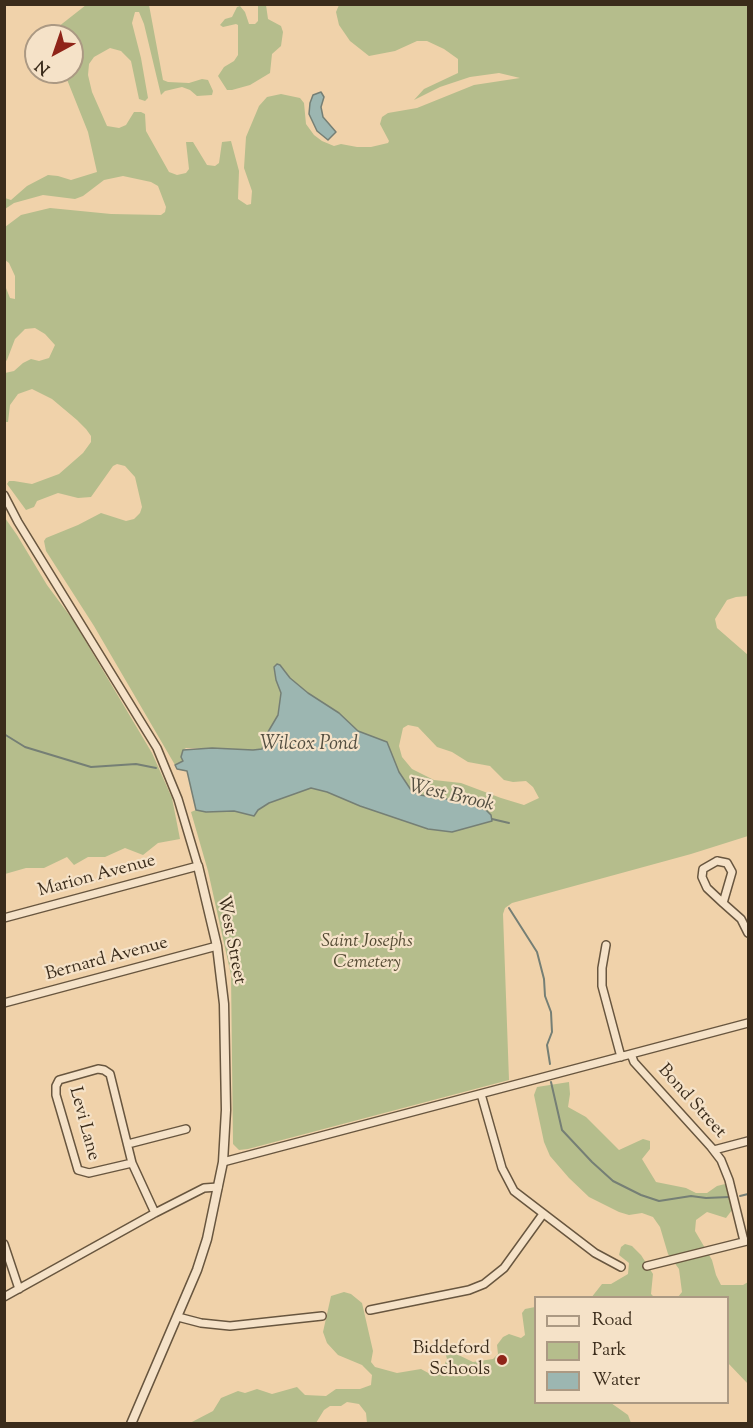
<!DOCTYPE html>
<style>
body{margin:0}
#map{position:relative;width:753px;height:1428px;overflow:hidden;background:#f0d2aa;font-family:"Sorts Mill Goudy",serif}
canvas{display:block}
.frame{position:absolute;inset:0;border:6px solid #3b2c1b;pointer-events:none}
.legend{position:absolute;left:534px;top:1296px;width:195px;height:108px;box-sizing:border-box;background:#f5e2c8;border:2px solid #ab9983;margin:0;padding:8px 10px;list-style:none;font-size:18px;color:#3b2c1b}
.legend li{display:flex;align-items:center;gap:12px;height:30px}
.legend b{width:30px;border:2px solid #ab9983}
.north{position:absolute;left:24px;top:24px;width:60px;height:60px;box-sizing:border-box;background:#f5e2c8;border:2px solid #ab9983;border-radius:50%;rotate:220deg;font-size:16px;font-weight:700;line-height:24px;text-align:center;color:#3b2c1b}
.north::after{content:'';display:block;margin:auto;width:21px;height:27px;background:#8f2418;clip-path:polygon(50% 0,100% 100%,50% 72%,0 100%)}
</style>
<div id="map">
<canvas width="753" height="1428"></canvas>
<div class="frame"></div>
<ul class="legend">
<li><b style="height:8px;background:#f5e2c8"></b>Road</li>
<li><b style="height:16px;background:#b5bd8c"></b>Park</li>
<li><b style="height:16px;background:#9cb6b1"></b>Water</li>
</ul>
<div class="north">N</div>
</div>
<script>
const ctx = document.querySelector('canvas').getContext('2d');
ctx.lineJoin = 'round';
function fill(path, color) { ctx.fillStyle = color; ctx.fill(path, 'evenodd'); }
const poly = rows => new Path2D(rows.map(r => 'M' + r).join(''));
function strokePath(path, color, width, dash) { ctx.strokeStyle = color; ctx.lineWidth = width; ctx.lineCap = dash ? 'butt' : 'round'; ctx.setLineDash(dash || []); ctx.stroke(path); }
function drawText(font, color, halo, rows, align = 'center') {
  ctx.font = font + ' "Sorts Mill Goudy",serif'; ctx.lineWidth = 4.5; ctx.setLineDash([]); ctx.textBaseline = 'middle'; ctx.strokeStyle = halo; ctx.fillStyle = color; for (const [text, x, y, turn = 0] of rows) {
    ctx.save(); ctx.translate(x, y); ctx.rotate((+turn || 0) * Math.PI / 180); ctx.textAlign = isNaN(turn) ? turn : align; if (halo) ctx.strokeText(text, 0, 0); ctx.fillText(text, 0, 0); ctx.restore();
  }
}
fill(poly([
 [86,5,149,5,163,80,168,82,189,83,202,79,208,80,213,91,212,95,197,96,190,90,182,87,165,91,161,95,144,24,139,12,135,12,132,23,141,58,148,98,145,101,139,99,131,61,121,51,110,48,94,57,89,64,88,75,92,92,107,126,119,128,126,125,134,112,141,112,145,114,146,131,169,172,177,175,186,173,189,169,186,142,193,142,207,165,215,166,219,163,222,142,231,141,239,171,238,199,247,205,251,204,252,191,244,168,246,137,259,106,267,97,281,94,300,98,304,103,306,124,314,135,322,141,334,146,341,144,357,147,371,147,388,143,389,141,380,124,382,117,388,113,417,108,474,85,520,78,499,73,470,77,440,87,414,100,424,89,458,73,458,59,444,49,427,41,417,41,395,51,369,56,350,41,339,25,336,12,339,5,748,5,748,596,736,597,727,600,715,619,717,628,748,655,748,836,691,854,512,903,505,908,503,914,509,1080,248,1149,239,1150,233,1144,231,975,208,871,191,812,196,810,206,812,234,811,254,816,258,810,269,803,311,788,327,792,360,806,428,829,452,832,492,821,486,810,462,800,452,800,420,795,411,790,399,772,387,742,358,731,339,713,308,693,290,678,280,665,274,667,276,680,281,693,278,715,268,732,262,749,253,750,186,748,183,750,181,757,183,762,175,765,94,626,46,551,44,541,46,538,78,525,101,513,126,521,134,519,140,513,142,507,135,477,125,466,117,464,113,466,91,497,78,498,58,493,37,501,34,507,26,510,7,484,9,481,14,481,32,484,59,474,83,453,91,442,91,436,86,429,77,420,52,399,32,389,18,394,10,405,8,422,5,422,5,373,14,371,23,363,31,359,39,361,49,358,55,345,45,334,35,328,25,329,15,339,7,360,5,362,4,283,10,298,15,299,15,276,9,263,5,260,5,227,21,215,50,208,111,214,161,215,165,212,166,207,158,186,151,182,123,176,104,180,83,196,75,199,43,195,14,203,5,209,5,198,11,200,27,186,48,175,58,176,71,180,97,172,88,132,64,72,72,72,72,36,59,36,58,27],
 [408,725,418,727,437,747,452,752,468,762,490,766,504,780,513,782,526,781,533,787,539,798,524,805,501,798,461,783,434,780,412,769,402,757,399,746,403,728],
 [258,5,266,5,268,19,281,26,283,32,281,46,272,54,270,73,250,85,232,90,227,90,218,76,224,67,234,61,238,55,238,25,236,24,223,27,220,25,225,19,232,17,237,7,240,6,245,12,249,24,255,24,258,21],
 [5,518,17,535,47,585,73,620,152,753,172,798,180,839,158,843,143,855,125,848,105,857,88,857,74,865,67,857,44,868,26,868,5,874],
 [569,1082,570,1094,568,1107,586,1117,619,1150,643,1139,650,1141,650,1149,642,1159,656,1182,686,1188,696,1193,707,1193,717,1186,725,1184,730,1192,732,1210,726,1218,707,1212,696,1220,695,1231,712,1260,716,1275,721,1285,743,1285,748,1282,748,1384,728,1363,728,1298,678,1297,682,1292,679,1269,668,1254,660,1227,653,1217,642,1213,629,1215,619,1212,589,1197,569,1178,550,1156,544,1142,534,1095,537,1087],
 [625,1244,632,1246,641,1255,653,1274,651,1294,654,1297,591,1298,602,1284,611,1284,628,1274,629,1263,619,1255,621,1247],
 [344,1292,351,1294,362,1303,373,1351,371,1362,375,1367,397,1373,421,1369,432,1375,441,1372,447,1359,445,1352,448,1350,473,1362,493,1359,498,1354,497,1345,503,1337,509,1334,521,1338,525,1335,522,1313,525,1309,535,1307,536,1402,611,1403,628,1415,631,1423,367,1423,366,1413,359,1404,347,1402,341,1406,330,1406,324,1410,316,1423,190,1423,213,1411,221,1398,238,1391,245,1393,257,1389,272,1394,297,1387,305,1395,326,1396,336,1389,360,1389,371,1385,372,1375,362,1365,338,1355,327,1343,323,1332,331,1296]
]), '#b5bd8c');
const water = poly([
 [321,92,324,97,321,107,323,117,336,132,328,140,317,131,309,114,310,103,313,95,321,92],
 [277,664,280,665,290,678,308,693,339,713,358,731,387,742,399,772,411,790,420,795,467,802,486,810,491,815,492,821,452,832,428,829,360,806,327,792,311,788,269,803,258,810,254,816,234,811,206,812,196,810,187,771,177,769,175,765,183,761,181,757,183,750,212,748,253,750,262,749,268,732,278,715,281,693,276,680,274,667,277,664]
]);
fill(water, '#9cb6b1');
strokePath(water, '#757f75', 1.5);
strokePath(poly([
 [4,734,25,747,91,767,136,764,156,768],
 [492,819,509,823],
 [509,908,537,952,544,979,545,996,551,1012,552,1032,547,1045,550,1064],
 [551,1082,562,1130,592,1162,613,1181,641,1195,659,1201,691,1196,706,1198,729,1197],
 [740,1196,748,1194]
]), '#757f75', 2);
const minor = poly([
 [4,495,18,522,157,748,178,799,198,866,4,918],
 [717,861,727,863,732,872,723,903,707,888,702,877,703,869,717,861],
 [723,903,741,919,748,933],
 [606,945,602,968,602,986,621,1057],
 [4,1003,217,946],
 [631,1054,634,1062,711,1147,721,1160,729,1180,744,1241],
 [481,1094,502,1168,514,1191,595,1253,621,1267],
 [128,1144,186,1129],
 [714,1150,748,1141],
 [223,1162,748,1023],
 [132,1163,89,1173,78,1170,56,1095,56,1086,59,1080,98,1069,104,1070,110,1074,132,1163,155,1213],
 [4,1244,19,1289],
 [647,1266,747,1241],
 [4,1297,155,1213,204,1188,218,1187],
 [370,1310,469,1290,484,1284,504,1268,543,1214],
 [178,1317,201,1323,230,1326,322,1316]
]);
const tertiary = poly([
 [131,1424,197,1270,207,1239,223,1162,226,1110,224,1004,217,946,198,866]
]);
strokePath(minor, '#68563f', 10);
strokePath(tertiary, '#68563f', 11);
strokePath(minor, '#f5e2c8', 7);
strokePath(tertiary, '#f5e2c8', 8);
for (const [x, y, r, color] of [
 [502,1360,6,"#8f2418"]
]) { const dot = new Path2D(); dot.arc(x, y, r, 0, 2 * Math.PI); ctx.fillStyle = color; ctx.fill(dot); strokePath(dot, '#f5e2c8', 2); }
drawText('18px', '#3b2c1b', '#f5e2c8', [
 ["Marion Avenue",97,877,-15],
 ["West Street",230,940,79],
 ["Bernard Avenue",107,960,-15],
 ["Bond Street",691,1102,48],
 ["Levi Lane",83,1124,75]
]);
drawText('italic 18px', '#534932', '#f5e2c8', [
 ["Saint Josephs",367,943],
 ["Cemetery",367,964]
]);
drawText('18px', '#3b2c1b', '#f5e2c8', [
 ["Biddeford",490,1350],
 ["Schools",490,1371]
], 'right');
drawText('italic 20px', '#534e40', '#f5e2c8', [
 ["Wilcox Pond",309,746],
 ["West Brook",451,797,13]
]);
</script>
